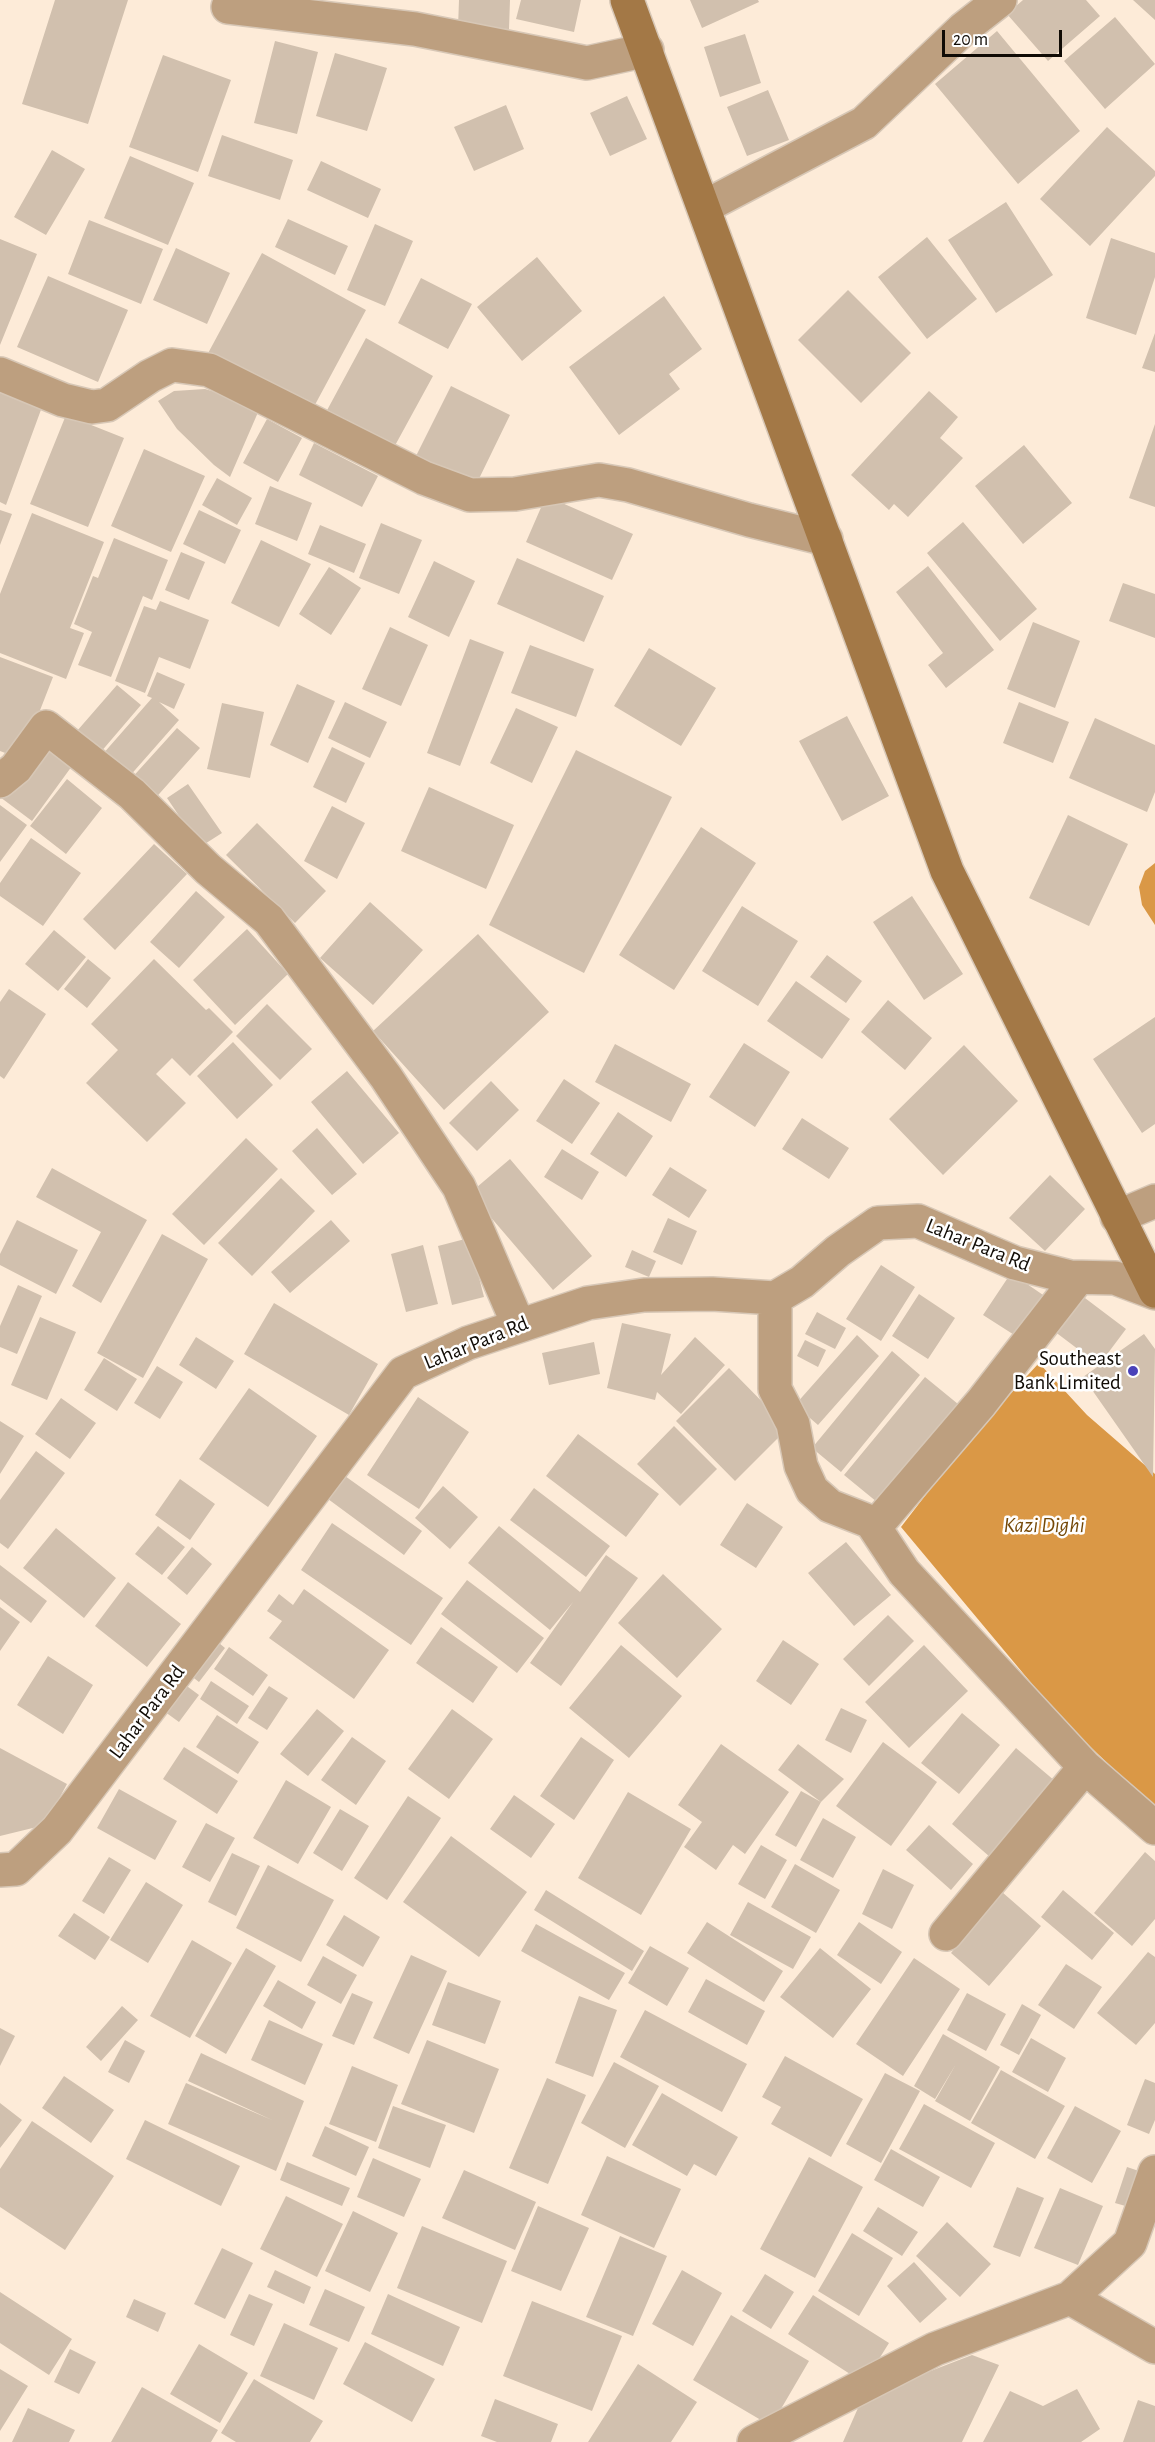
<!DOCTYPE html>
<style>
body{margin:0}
#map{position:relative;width:1155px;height:2442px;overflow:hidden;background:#fdebd8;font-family:"Alegreya Sans",sans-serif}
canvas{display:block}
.scale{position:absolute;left:942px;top:30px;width:120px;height:27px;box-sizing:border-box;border:3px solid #100b05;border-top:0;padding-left:8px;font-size:18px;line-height:21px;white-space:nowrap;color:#100b05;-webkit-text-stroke:4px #fff;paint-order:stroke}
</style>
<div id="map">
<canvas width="1155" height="2442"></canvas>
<div class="scale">20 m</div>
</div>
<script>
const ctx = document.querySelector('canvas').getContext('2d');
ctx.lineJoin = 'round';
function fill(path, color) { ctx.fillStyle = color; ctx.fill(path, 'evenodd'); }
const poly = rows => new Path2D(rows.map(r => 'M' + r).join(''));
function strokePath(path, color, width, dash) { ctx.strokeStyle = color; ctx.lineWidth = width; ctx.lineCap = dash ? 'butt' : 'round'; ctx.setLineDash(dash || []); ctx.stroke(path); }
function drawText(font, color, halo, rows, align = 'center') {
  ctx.font = font + ' "Alegreya Sans",sans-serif'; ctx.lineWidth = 5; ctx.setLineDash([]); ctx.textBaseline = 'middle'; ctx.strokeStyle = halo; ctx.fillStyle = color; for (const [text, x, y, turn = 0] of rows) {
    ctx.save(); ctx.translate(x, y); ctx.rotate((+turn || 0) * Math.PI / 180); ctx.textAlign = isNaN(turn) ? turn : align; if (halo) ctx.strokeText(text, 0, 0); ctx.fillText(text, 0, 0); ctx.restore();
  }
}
fill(poly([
 [1155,863,1155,925,1142,905,1139,887,1145,871],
 [1039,1363,1087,1415,1155,1474,1155,1808,1063,1721,901,1527,968,1440]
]), '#da9846');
fill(poly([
 [55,0,128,0,88,124,22,104],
 [459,0,510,0,509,29,458,28],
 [521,0,581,0,574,32,516,19],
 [690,0,758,0,759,2,702,28],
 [1023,0,1086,0,1100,16,1048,61,1007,14],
 [1133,0,1155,0,1155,20],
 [1115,17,1155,64,1105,109,1064,61],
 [997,31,1080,131,1018,184,935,84],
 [745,34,761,83,720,97,704,47],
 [275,41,318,52,297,134,254,123],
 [335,53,387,68,367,131,316,116],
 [163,55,231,80,198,172,129,147],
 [768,90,789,140,747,156,727,107],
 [627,96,647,139,610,156,590,113],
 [506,105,524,149,474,171,454,127],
 [1107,127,1155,171,1155,176,1090,246,1040,199],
 [222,135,293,160,280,200,208,176],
 [52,150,85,169,46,235,14,217],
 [130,156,194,183,168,245,104,218],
 [321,161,381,189,368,218,307,190],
 [1006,202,1053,275,996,313,948,240],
 [288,219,348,246,335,275,275,247],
 [89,220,163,249,141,304,68,274],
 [375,224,413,241,385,306,347,290],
 [927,237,977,299,927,339,878,277],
 [1111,238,1155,253,1155,277,1136,335,1086,318],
 [0,239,37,254,0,345],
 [176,248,230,273,207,324,153,300],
 [262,253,366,310,310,414,206,357],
 [537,257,582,311,522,361,477,307],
 [48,276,128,310,98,382,17,347],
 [421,278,472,304,448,349,398,323],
 [848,290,911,353,861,403,798,340],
 [664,296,702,349,669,374,680,389,619,435,569,367],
 [1155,333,1155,372,1142,368],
 [366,338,433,376,392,451,325,414],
 [451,386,510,415,474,489,414,460],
 [205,389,229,396,259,410,230,477,214,465,177,429,158,401,174,391],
 [929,391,958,417,940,438,963,458,908,517,894,504,889,510,851,475],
 [0,392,42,407,6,505,0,502],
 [66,415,124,438,88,527,30,504],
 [267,419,302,438,278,482,243,463],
 [1155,424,1155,507,1129,498],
 [314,443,378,476,362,507,299,475],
 [1024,445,1072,503,1023,544,975,486],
 [144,449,205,476,171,552,111,526],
 [217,478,252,498,237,525,202,505],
 [270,486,312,503,297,541,255,524],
 [546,496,633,534,612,580,526,542],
 [0,510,12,514,0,545],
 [199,510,241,530,225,564,183,544],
 [32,513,104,542,70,628,84,633,66,679,0,653,0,594],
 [963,522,1037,609,1000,641,927,553],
 [381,523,422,540,399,594,359,578],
 [320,525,366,544,354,573,308,554],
 [114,538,168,560,152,600,143,596,111,677,78,665,92,632,74,624,93,576,98,578],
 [261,540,311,564,279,627,231,603],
 [181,552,205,562,189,600,165,590],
 [517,558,604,596,584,642,497,604],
 [434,561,475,581,449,637,408,617],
 [928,566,994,650,946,688,928,665,943,653,896,592],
 [329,567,361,588,331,635,299,614],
 [1123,583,1155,594,1155,638,1109,621],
 [160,601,209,620,190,669,159,657,145,693,115,681,144,606,156,610],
 [1033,622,1080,641,1055,708,1007,689],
 [390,627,428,645,401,706,362,689],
 [470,639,504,652,460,766,427,753],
 [530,645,594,669,576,717,511,693],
 [649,648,716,688,681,746,614,706],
 [0,657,53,677,21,759,0,751],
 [157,672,185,684,174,709,159,702,179,720,128,778,102,755,152,698,147,696],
 [297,684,335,701,308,763,270,745],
 [117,685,141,705,94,760,70,739],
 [345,702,387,722,370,758,328,738],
 [1019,702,1069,722,1053,763,1003,743],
 [222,703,264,712,250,778,207,769],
 [516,708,558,727,532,783,490,763],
 [847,716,889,796,842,821,799,741],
 [1095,718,1155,745,1155,792,1147,812,1069,778],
 [177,728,200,748,152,802,129,781],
 [41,742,72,766,32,821,0,797],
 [332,747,365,763,346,803,313,787],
 [576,750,672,797,584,973,489,925],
 [67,779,102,808,66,854,30,826],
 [188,784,222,833,200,847,167,798],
 [429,787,514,825,486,889,401,851],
 [0,805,27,825,0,862],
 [332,806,365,823,337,879,304,861],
 [1068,815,1128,844,1089,926,1029,898],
 [257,823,326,891,295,923,226,855],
 [701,827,756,863,674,990,619,955],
 [31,838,81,873,43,926,0,896,0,883],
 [154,844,187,874,115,950,83,919],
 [196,891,225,917,179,968,150,942],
 [912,896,963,974,924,1000,873,922],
 [370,902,423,950,373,1005,320,958],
 [742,906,798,941,758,1006,702,971],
 [247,929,288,974,235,1025,193,980],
 [54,930,86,957,58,991,25,964],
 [478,934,549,1012,444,1110,373,1031],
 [827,955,862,981,846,1003,810,977],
 [88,959,111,978,87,1008,64,989],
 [154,959,206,1010,209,1008,233,1032,190,1076,172,1058,156,1074,186,1103,147,1142,86,1083,118,1050,91,1024],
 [796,981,850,1019,822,1059,767,1021],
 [9,989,46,1014,4,1079,0,1076,0,1002],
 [888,1000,932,1038,905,1070,861,1032],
 [267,1004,312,1049,280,1080,236,1036],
 [1155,1017,1155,1124,1142,1133,1093,1059],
 [233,1042,273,1085,237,1119,197,1076],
 [744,1043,790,1072,755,1127,709,1097],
 [615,1044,691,1084,671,1122,595,1082],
 [964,1045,1018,1101,943,1175,889,1119],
 [347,1071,399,1133,363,1164,311,1102],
 [564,1079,600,1103,572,1144,536,1121],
 [491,1081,519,1110,477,1151,449,1123],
 [618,1112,653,1136,626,1177,590,1154],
 [802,1118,849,1148,829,1179,782,1149],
 [317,1128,357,1174,332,1195,292,1151],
 [246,1138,278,1169,204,1245,172,1214],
 [562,1149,599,1172,582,1200,544,1177],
 [510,1159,592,1256,553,1290,470,1193],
 [670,1167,707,1190,689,1218,652,1195],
 [52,1168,147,1220,101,1303,72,1286,101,1232,36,1197],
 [1050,1175,1085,1209,1045,1251,1009,1218],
 [281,1178,315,1211,252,1276,218,1243],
 [668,1218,697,1231,682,1265,653,1252],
 [17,1220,78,1250,56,1294,0,1265,0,1254],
 [331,1220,350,1241,290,1293,271,1272],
 [162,1234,208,1259,143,1378,97,1353],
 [469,1238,484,1297,452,1305,438,1246],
 [423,1245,438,1304,406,1312,391,1254],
 [632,1250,656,1261,649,1277,625,1267],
 [881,1265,915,1287,881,1341,846,1319],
 [1011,1273,1046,1297,1019,1338,983,1315],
 [18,1285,42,1296,17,1354,0,1347,0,1326],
 [1077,1292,1126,1329,1099,1365,1050,1328],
 [919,1294,955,1318,928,1359,892,1336],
 [274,1303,378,1364,349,1415,244,1354],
 [817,1312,846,1328,835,1349,805,1334],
 [40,1317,76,1332,47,1400,11,1385],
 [622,1323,671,1334,661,1375,695,1337,725,1365,681,1414,657,1392,655,1400,607,1388],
 [1144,1334,1155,1349,1153,1477,1083,1377],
 [857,1335,879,1356,818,1425,795,1405],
 [196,1337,234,1361,216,1389,179,1365],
 [805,1340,826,1350,818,1367,797,1356],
 [594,1342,600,1374,549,1385,542,1353],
 [892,1351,920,1375,841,1472,812,1448],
 [104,1358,137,1379,117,1411,84,1390],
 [157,1366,183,1382,160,1419,134,1403],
 [729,1368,788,1428,735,1481,676,1421],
 [925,1377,958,1404,877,1502,844,1475],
 [249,1388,317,1436,268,1507,199,1459],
 [418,1397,469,1432,419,1509,367,1475],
 [61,1398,96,1423,70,1459,35,1434],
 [0,1421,24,1436,0,1474],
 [674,1426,717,1469,680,1506,637,1464],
 [578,1434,659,1494,626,1537,546,1476],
 [36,1451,65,1473,8,1549,0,1543,0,1500],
 [345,1476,422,1531,404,1555,328,1499],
 [180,1479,215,1504,190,1540,155,1515],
 [443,1486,478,1517,450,1549,415,1518],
 [534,1488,610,1546,586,1577,510,1520],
 [747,1503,783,1527,756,1568,720,1545],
 [332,1523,443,1598,411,1645,301,1570],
 [158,1526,185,1547,162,1575,135,1554],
 [499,1526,580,1592,606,1555,638,1578,561,1686,530,1663,573,1602,550,1630,468,1563],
 [56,1528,116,1578,84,1618,23,1568],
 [846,1542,891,1595,854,1626,808,1573],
 [192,1547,212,1564,187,1595,167,1578],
 [0,1565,47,1601,31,1623,0,1599],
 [663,1574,722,1629,677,1678,618,1623],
 [467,1580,544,1638,517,1673,441,1614],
 [128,1582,181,1624,147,1667,95,1626],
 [304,1589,389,1650,354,1699,269,1638,282,1621,267,1611,279,1594,293,1605],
 [0,1607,20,1622,0,1651],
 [888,1615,914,1641,869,1686,843,1659],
 [441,1627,498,1667,473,1703,416,1663],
 [213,1638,225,1648,199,1682,186,1672],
 [783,1640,819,1664,791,1705,756,1681],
 [621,1645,682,1696,629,1758,569,1708],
 [924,1645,968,1691,909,1748,865,1702],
 [229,1647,268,1675,253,1696,214,1669],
 [48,1656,93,1685,63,1734,17,1705],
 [180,1681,199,1695,179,1722,161,1709],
 [211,1681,249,1706,237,1724,200,1699],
 [269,1686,288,1698,267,1730,248,1718],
 [841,1708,867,1720,851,1753,825,1740],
 [317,1709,344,1731,308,1776,280,1754],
 [452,1709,493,1739,449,1799,408,1769],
 [962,1713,1000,1745,959,1794,921,1763],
 [217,1715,259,1742,238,1774,196,1747],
 [352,1737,386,1761,356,1805,321,1780],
 [581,1737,614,1760,574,1820,540,1796],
 [883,1742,937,1782,891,1846,836,1806],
 [721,1744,789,1792,745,1854,733,1845,716,1870,684,1847,702,1822,678,1805],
 [798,1744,844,1779,821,1802,796,1847,775,1835,801,1791,821,1802,778,1770],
 [184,1747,238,1781,217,1814,163,1779],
 [0,1748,67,1784,45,1825,0,1836],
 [1016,1748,1055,1781,990,1857,952,1824],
 [286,1780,331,1807,298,1864,253,1838],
 [119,1789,177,1821,155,1860,97,1828],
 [628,1792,691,1829,641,1915,578,1878],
 [514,1795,555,1824,531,1858,490,1829],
 [408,1796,441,1818,387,1900,354,1878],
 [340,1809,369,1826,342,1871,313,1853],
 [823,1818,856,1837,833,1878,800,1860],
 [206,1823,235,1838,210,1882,182,1867],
 [929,1825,973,1864,951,1890,906,1850],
 [451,1836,527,1892,479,1957,403,1902],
 [761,1845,787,1860,765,1899,738,1884],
 [1145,1852,1155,1861,1155,1919,1132,1946,1094,1913],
 [232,1853,260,1866,236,1916,208,1902],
 [109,1857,131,1870,104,1914,82,1901],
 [795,1864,840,1890,816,1933,771,1907],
 [268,1865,334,1900,301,1962,236,1928],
 [883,1869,914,1885,892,1929,862,1914],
 [146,1882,183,1905,148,1963,110,1940],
 [546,1890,644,1951,632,1971,534,1910],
 [1063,1890,1114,1933,1092,1960,1041,1917],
 [1002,1892,1041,1926,989,1986,951,1953],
 [748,1902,811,1937,793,1969,730,1935],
 [74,1913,110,1937,95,1960,58,1936],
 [344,1915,380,1937,363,1967,326,1945],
 [707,1922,783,1971,764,2002,687,1953],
 [859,1922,902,1952,881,1984,837,1955],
 [536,1924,625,1973,609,2000,521,1951],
 [192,1940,232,1963,190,2038,150,2016],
 [650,1946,689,1968,667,2006,628,1983],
 [246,1948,276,1966,226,2054,195,2036],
 [820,1948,871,1989,833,2038,780,1997],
 [1148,1952,1155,1957,1155,2023,1136,2045,1097,2013],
 [411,1955,447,1971,409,2054,373,2038],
 [323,1956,357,1975,341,2004,307,1985],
 [914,1958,960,1989,903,2076,856,2044],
 [1066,1964,1102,1987,1074,2029,1038,2005],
 [706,1979,765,2011,747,2045,688,2012],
 [278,1980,316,2002,302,2029,263,2006],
 [448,1982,501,2001,485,2044,432,2025],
 [352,1993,373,2002,354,2045,332,2036],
 [967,1993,1006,2014,986,2051,947,2030],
 [579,1996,617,2010,593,2077,555,2063],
 [1022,2004,1041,2015,1019,2055,1000,2045],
 [122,2006,138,2020,101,2061,86,2047],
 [645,2010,747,2064,722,2112,620,2057],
 [269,2020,323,2044,305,2085,251,2060],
 [0,2028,15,2036,0,2066],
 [943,2034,1000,2067,970,2121,935,2101,956,2064,935,2099,914,2086],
 [1031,2038,1066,2058,1048,2092,1012,2072],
 [125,2040,145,2051,129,2083,108,2072],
 [427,2040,499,2069,474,2133,401,2104],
 [201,2053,304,2101,276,2171,168,2124,186,2083,272,2120,188,2081],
 [785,2056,863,2099,831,2157,771,2124,781,2107,762,2097],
 [614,2062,659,2086,625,2148,581,2123],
 [352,2066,398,2085,376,2142,329,2124],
 [1001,2070,1065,2106,1035,2159,971,2123],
 [885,2073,920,2091,881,2163,846,2144],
 [64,2076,114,2110,91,2143,42,2108],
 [547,2078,586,2095,548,2184,509,2168],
 [1145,2079,1155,2083,1155,2120,1149,2134,1127,2125],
 [662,2093,738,2137,716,2176,694,2164,687,2176,632,2145],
 [0,2103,22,2120,0,2148],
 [924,2104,995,2143,971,2188,899,2149],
 [393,2106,446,2125,430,2168,378,2148],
 [1075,2106,1121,2131,1092,2183,1047,2158],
 [145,2120,240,2166,221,2206,126,2159],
 [32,2121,114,2176,65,2250,0,2207,0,2169],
 [325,2126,369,2147,356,2176,312,2156],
 [891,2149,940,2177,923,2207,874,2180],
 [607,2156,681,2189,654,2248,581,2215],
 [809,2157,863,2187,815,2278,760,2249],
 [373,2158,421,2179,404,2217,357,2197],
 [287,2162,350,2188,342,2206,280,2180],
 [1127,2167,1148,2174,1136,2209,1115,2203],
 [464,2170,536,2202,515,2250,442,2218],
 [1017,2187,1044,2198,1020,2257,993,2247],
 [1060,2188,1103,2206,1078,2265,1034,2248],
 [286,2196,343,2224,317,2277,260,2249],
 [538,2206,589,2228,561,2291,511,2271],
 [878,2207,918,2232,902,2256,863,2231],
 [353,2211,398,2233,370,2292,325,2271],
 [947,2222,991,2264,960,2297,916,2256],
 [422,2226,507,2261,482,2323,397,2288],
 [852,2233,893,2258,859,2316,818,2291],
 [620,2236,667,2256,633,2336,586,2317],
 [222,2248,253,2263,225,2319,194,2304],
 [914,2262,947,2299,920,2323,887,2286],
 [275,2270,311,2287,304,2304,267,2287],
 [682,2270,722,2293,693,2346,652,2324],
 [765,2274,794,2292,771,2329,742,2311],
 [325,2289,365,2307,349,2342,309,2325],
 [0,2292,72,2339,49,2375,0,2343],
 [249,2294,273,2304,254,2346,230,2335],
 [388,2294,460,2327,443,2366,371,2334],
 [813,2295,889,2343,864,2383,788,2334],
 [134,2299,166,2313,158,2332,126,2317],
 [532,2301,622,2336,592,2411,503,2376],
 [731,2315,809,2361,771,2426,693,2380],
 [284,2323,338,2348,314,2400,260,2376],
 [365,2342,435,2379,412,2422,343,2384],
 [199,2344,248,2373,220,2423,170,2394],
 [70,2349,96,2362,79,2394,54,2382],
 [972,2355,999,2365,962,2442,843,2442,858,2408,902,2382],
 [638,2364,697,2402,671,2442,588,2442],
 [0,2369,28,2386,0,2431],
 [254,2379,323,2421,310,2442,236,2442,221,2433],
 [142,2387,218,2430,211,2442,111,2442],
 [1077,2389,1100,2429,1081,2442,983,2442,1010,2391,1043,2406],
 [495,2399,558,2424,551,2442,497,2442,481,2436],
 [1138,2400,1155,2406,1155,2442,1123,2442],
 [28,2408,75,2430,69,2442,12,2442]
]), '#d1c0ae');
const street = poly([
 [228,7,415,29,587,63,647,50],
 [704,207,864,123,963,29,1000,0],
 [0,374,63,400,92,407,107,405,150,376,172,365,209,370,424,478,470,495,515,494,599,480,628,485,749,520,826,539],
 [0,781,16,768,46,727,132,794,208,869,269,920,386,1077,459,1187,518,1324],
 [1117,1217,1155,1201],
 [775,1298,775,1389,793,1424,801,1466,812,1490,830,1506,871,1522,904,1572,1085,1767,1155,1828],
 [875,1527,981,1403,1078,1278],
 [0,1870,16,1869,57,1830,403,1373,468,1343,588,1303,644,1295,712,1294,775,1298,802,1282,838,1251,878,1223,918,1221,1015,1263,1070,1277,1115,1278,1155,1293],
 [946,1934,1085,1767],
 [1070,2298,1155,2347],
 [754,2442,935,2349,1070,2298,1130,2243,1155,2172]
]);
const secondary = poly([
 [627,0,947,871,1155,1291]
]);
strokePath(street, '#d7c7b6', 36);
strokePath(secondary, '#d7c7b6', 36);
strokePath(street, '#bd9f7f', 33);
strokePath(secondary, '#a37846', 33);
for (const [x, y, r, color] of [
 [1133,1371,6,"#4a42b9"]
]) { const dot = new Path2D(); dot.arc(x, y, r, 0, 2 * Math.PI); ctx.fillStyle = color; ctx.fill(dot); strokePath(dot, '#fff', 2); }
drawText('21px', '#100b05', '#fff', [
 ["Lahar Para Rd",978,1245,22],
 ["Lahar Para Rd",476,1343,-22],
 ["Lahar Para Rd",147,1712,-53]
]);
drawText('21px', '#100b05', '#fff', [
 ["Southeast",1121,1359],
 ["Bank Limited",1121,1383]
], 'right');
drawText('italic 22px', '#754908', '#fff', [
 ["Kazi Dighi",1044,1525]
]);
</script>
